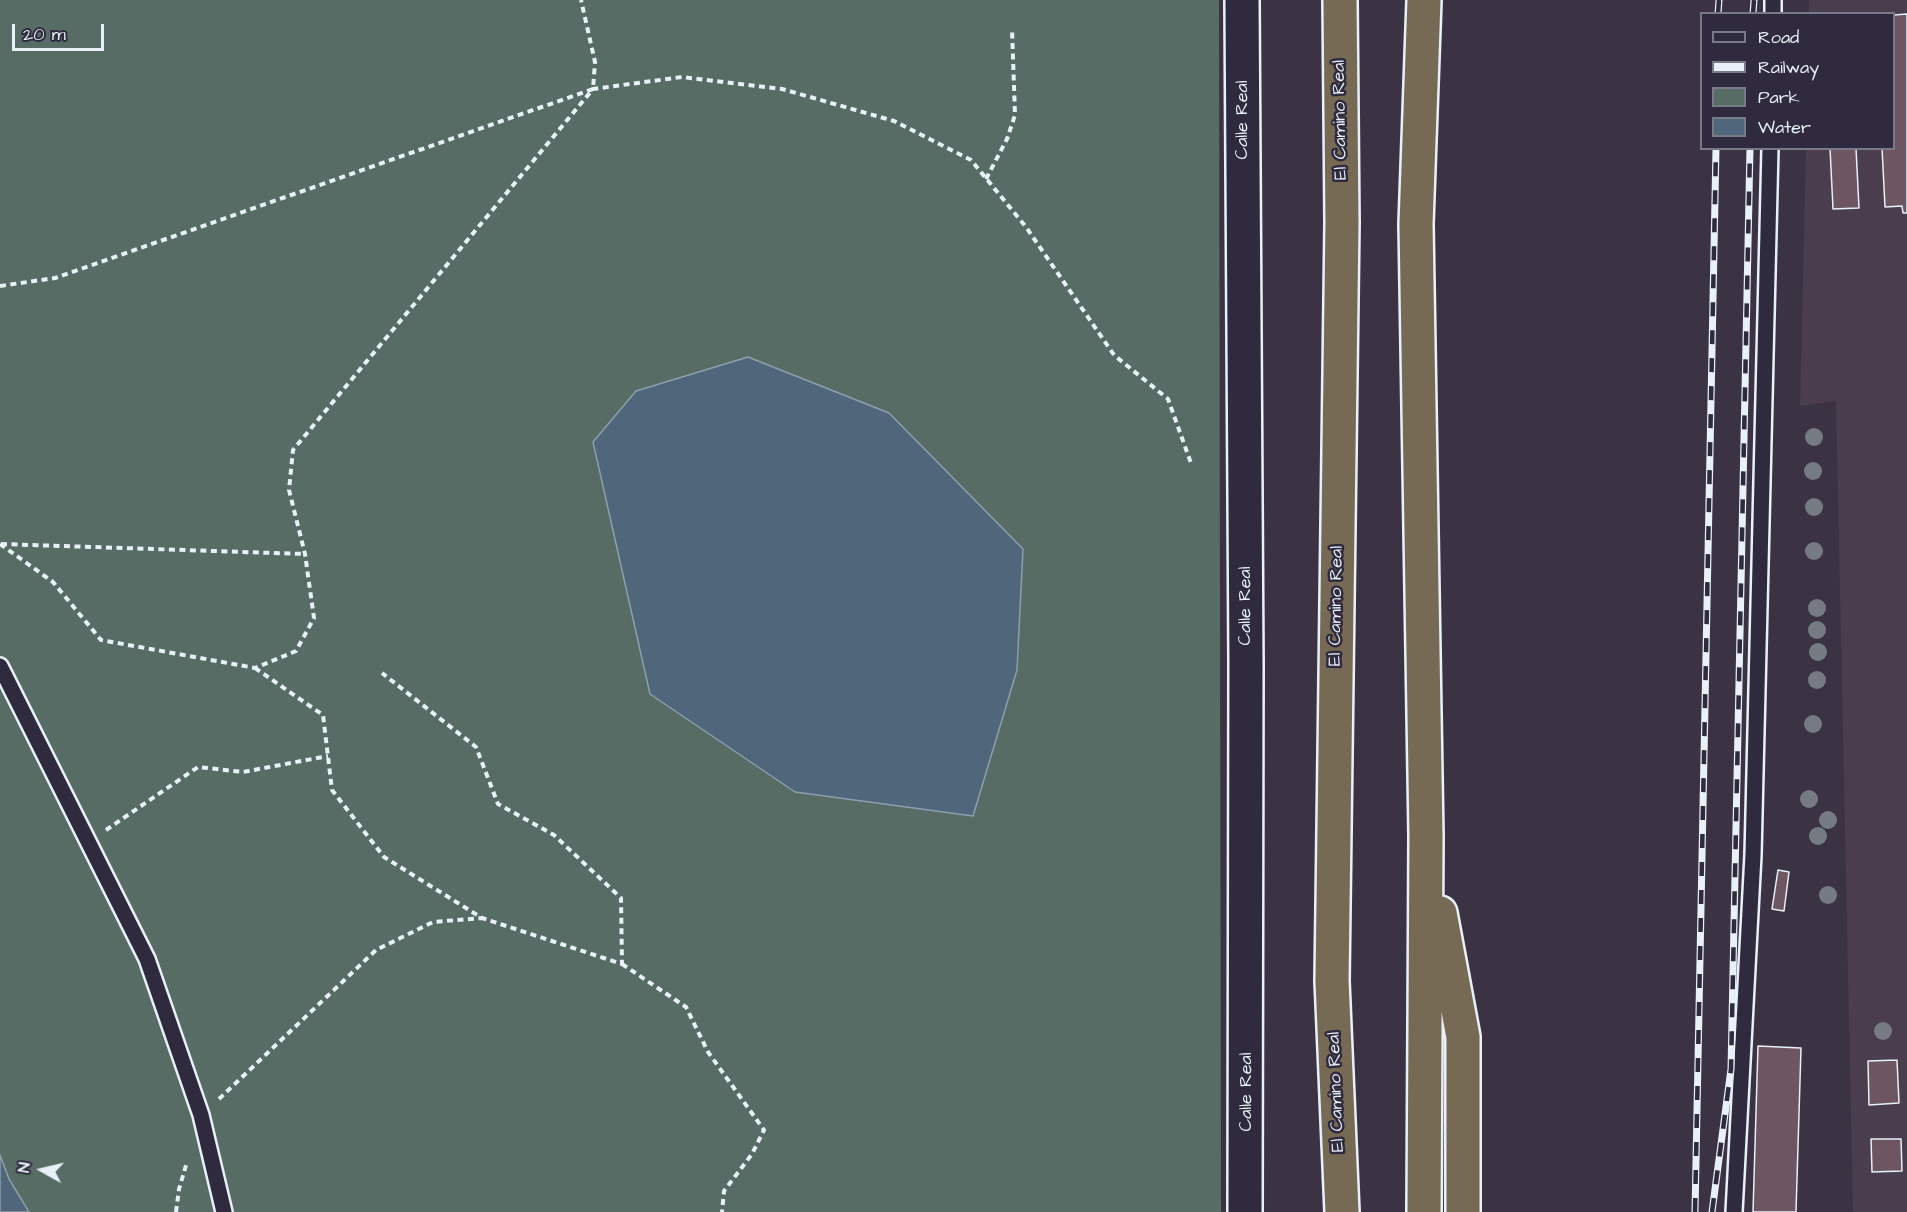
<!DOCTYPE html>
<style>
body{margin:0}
#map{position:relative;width:1907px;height:1212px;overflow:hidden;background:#3b3344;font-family:"Architects Daughter",sans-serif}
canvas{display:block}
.legend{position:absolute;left:1700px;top:12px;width:195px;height:138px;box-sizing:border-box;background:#2f2a3d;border:2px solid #797a88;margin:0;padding:8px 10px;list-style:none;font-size:18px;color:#e8f1f8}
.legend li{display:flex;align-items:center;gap:12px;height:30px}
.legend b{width:30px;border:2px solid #797a88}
.north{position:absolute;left:12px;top:1140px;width:60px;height:60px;-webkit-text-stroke:4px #2f2a3d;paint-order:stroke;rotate:278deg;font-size:16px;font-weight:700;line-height:24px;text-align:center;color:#e8f1f8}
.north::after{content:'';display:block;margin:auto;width:21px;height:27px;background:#e8f1f8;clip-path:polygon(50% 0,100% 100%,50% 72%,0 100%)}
.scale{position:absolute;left:12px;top:24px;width:92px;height:27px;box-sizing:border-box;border:3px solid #e8f1f8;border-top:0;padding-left:8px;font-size:18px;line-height:21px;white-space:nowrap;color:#e8f1f8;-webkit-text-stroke:4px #2f2a3d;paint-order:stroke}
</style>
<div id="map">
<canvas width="1907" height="1212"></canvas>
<ul class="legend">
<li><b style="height:8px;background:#2f2a3d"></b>Road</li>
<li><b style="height:8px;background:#e8f1f8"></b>Railway</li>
<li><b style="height:16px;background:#586c66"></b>Park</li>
<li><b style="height:16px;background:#50677b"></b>Water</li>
</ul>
<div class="north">N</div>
<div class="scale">20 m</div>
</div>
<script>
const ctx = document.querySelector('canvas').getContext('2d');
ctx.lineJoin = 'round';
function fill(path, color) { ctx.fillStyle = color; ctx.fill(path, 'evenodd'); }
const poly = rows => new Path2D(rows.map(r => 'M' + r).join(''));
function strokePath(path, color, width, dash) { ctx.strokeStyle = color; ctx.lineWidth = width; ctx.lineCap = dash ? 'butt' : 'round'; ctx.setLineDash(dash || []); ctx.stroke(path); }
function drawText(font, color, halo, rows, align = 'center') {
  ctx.font = font + ' "Architects Daughter",sans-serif'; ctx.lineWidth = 5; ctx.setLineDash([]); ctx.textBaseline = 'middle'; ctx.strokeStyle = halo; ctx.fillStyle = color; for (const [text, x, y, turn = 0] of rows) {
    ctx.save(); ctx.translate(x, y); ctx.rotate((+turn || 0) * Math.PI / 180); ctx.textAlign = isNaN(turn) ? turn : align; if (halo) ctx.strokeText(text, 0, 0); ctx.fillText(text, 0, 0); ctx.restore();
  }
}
fill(poly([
 [1809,0,1907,0,1907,1212,1853,1212,1836,401,1800,406,1806,149,1894,148,1894,14,1809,13]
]), '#4a3d4d');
fill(poly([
 [0,0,1219,0,1221,1212,0,1212]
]), '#586c66');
const water = poly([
 [748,357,889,413,1023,549,1017,670,973,816,795,792,650,694,593,442,636,391,748,357],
 [0,1155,9,1179,29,1212,0,1212,0,1155]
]);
fill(water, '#50677b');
strokePath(water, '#8d9ead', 1.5);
const building = poly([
 [1907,14,1907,213,1903,213,1902,206,1885,207,1882,148,1894,148,1894,15,1907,14],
 [1830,148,1856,148,1859,208,1833,209,1830,148],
 [1778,870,1789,872,1784,911,1772,909,1778,870],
 [1758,1046,1801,1048,1796,1212,1753,1212,1758,1046],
 [1897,1060,1899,1103,1869,1105,1868,1061,1897,1060],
 [1871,1139,1901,1139,1902,1171,1872,1172,1871,1139]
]);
fill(building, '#6d5561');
strokePath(building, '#e8f1f8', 1.5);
const service = poly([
 [1773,14,1773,0],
 [0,666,147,959,201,1115,224,1212],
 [1734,1212,1753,855,1770,148]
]);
const secondary = poly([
 [1242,0,1246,663,1245,1212]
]);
const motorway = poly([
 [1340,0,1342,222,1332,981,1342,1212],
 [1440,913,1463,1037,1463,1212],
 [1424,1212,1426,836,1416,224,1424,0]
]);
strokePath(service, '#e8f1f8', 20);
strokePath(secondary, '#e8f1f8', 38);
strokePath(motorway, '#e8f1f8', 38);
strokePath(poly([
 [986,179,1007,139,1015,115,1012,29],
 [0,286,55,278,593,89,595,62,581,0],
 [0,544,53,582,101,640,255,668,296,651,314,618,305,554,289,490,293,450,593,89,682,77,782,89,894,121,971,160,1026,227,1114,355,1168,399,1192,466],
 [1,544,305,554],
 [255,668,323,715,332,790,384,857,482,918,622,964,621,898,554,835,498,804,476,747,382,673],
 [106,830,198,767,243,772,328,756],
 [622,964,686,1007,708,1052,764,1130,752,1154,724,1191,722,1212],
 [219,1099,376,950,433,922,482,918],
 [176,1212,179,1189,187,1162]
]), '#e8f1f8', 4, [6, 4.5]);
strokePath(service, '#2f2a3d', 15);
strokePath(secondary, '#2f2a3d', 33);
strokePath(motorway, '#766a55', 33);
const rail = poly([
 [1718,14,1719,0],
 [1753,14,1754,0],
 [1695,1212,1716,148],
 [1712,1212,1731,1069,1750,148]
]);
strokePath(rail, '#e8f1f8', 7);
strokePath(rail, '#2f2a3d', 4.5, [14]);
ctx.fillStyle = '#767a83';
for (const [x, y] of [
 [1814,437],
 [1813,471],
 [1814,507],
 [1814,551],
 [1817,608],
 [1817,630],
 [1818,652],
 [1817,680],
 [1813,724],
 [1809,799],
 [1828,820],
 [1818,836],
 [1828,895],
 [1883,1031]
]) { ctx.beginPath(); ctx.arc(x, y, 9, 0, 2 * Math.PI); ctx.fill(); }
drawText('18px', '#e8f1f8', '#2f2a3d', [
 ["Calle Real",1243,120,-90],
 ["El Camino Real",1341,120,-91],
 ["Calle Real",1246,606,-90],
 ["El Camino Real",1337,606,-89],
 ["Calle Real",1247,1092,-90],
 ["El Camino Real",1337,1092,-92]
]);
</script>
